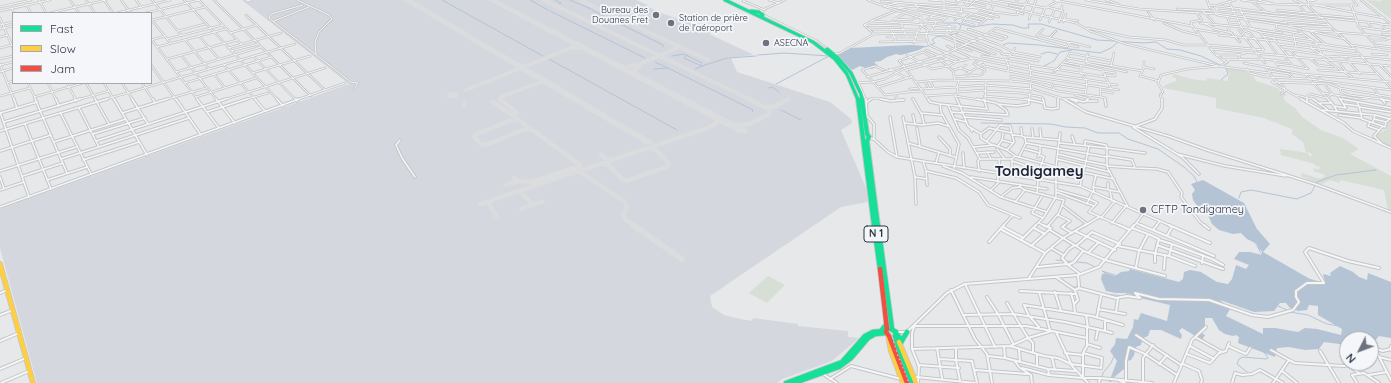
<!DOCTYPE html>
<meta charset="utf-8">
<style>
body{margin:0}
#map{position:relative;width:1391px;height:383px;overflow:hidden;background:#e6e8ea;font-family:Quicksand,sans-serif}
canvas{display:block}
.legend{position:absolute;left:12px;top:12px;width:140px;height:72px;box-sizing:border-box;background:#f4f6f9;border:1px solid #a4a8b1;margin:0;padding:5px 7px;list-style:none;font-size:12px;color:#2b3445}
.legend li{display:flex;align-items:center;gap:8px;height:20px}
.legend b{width:20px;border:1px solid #a4a8b1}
.north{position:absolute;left:1339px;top:331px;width:40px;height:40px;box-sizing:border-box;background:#f4f6f9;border:1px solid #a4a8b1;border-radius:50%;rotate:228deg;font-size:11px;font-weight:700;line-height:16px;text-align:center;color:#2b3445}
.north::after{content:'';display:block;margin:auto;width:14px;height:18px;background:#6c737f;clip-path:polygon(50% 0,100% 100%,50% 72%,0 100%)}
</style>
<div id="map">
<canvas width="1391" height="383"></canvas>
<ul class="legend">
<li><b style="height:5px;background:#16e098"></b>Fast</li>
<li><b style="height:5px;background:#ffcf43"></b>Slow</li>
<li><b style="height:5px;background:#f24e42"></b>Jam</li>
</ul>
<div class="north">N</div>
</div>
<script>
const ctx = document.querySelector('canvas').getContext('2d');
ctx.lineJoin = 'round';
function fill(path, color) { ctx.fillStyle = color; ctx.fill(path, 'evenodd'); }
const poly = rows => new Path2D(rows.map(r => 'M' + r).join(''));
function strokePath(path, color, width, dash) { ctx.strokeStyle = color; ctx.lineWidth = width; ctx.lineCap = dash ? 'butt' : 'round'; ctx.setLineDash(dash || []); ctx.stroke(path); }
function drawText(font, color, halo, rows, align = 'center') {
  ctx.font = font + ' Quicksand,sans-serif'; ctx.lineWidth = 3.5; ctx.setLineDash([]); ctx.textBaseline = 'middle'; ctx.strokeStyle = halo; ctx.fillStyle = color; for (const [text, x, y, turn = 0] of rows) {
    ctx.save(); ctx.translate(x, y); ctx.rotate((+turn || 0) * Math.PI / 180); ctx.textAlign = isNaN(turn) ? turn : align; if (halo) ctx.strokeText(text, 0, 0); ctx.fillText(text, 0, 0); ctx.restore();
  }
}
fill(poly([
 [242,0,636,0,648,5,646,6,661,13,698,26,706,30,705,31,708,30,712,32,709,34,752,54,753,55,731,58,737,72,830,102,851,119,852,123,841,130,866,188,868,202,841,207,710,296,712,307,724,315,740,319,752,321,753,318,798,324,798,326,848,331,848,337,859,338,832,361,782,379,777,383,37,383,0,248,0,209,349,84]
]), '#d4d7dd');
fill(poly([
 [1366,0,1382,1,1381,0,1391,0,1391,19],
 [1226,68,1244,70,1249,75,1253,76,1256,81,1283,90,1276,90,1285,92,1286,95,1283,97,1285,101,1295,108,1302,117,1321,130,1343,138,1359,149,1350,154,1391,176,1391,211,1388,210,1384,190,1340,180,1340,183,1330,180,1320,185,1301,176,1302,173,1320,179,1324,177,1325,175,1314,171,1314,168,1319,170,1320,167,1314,165,1315,164,1281,155,1280,149,1308,153,1309,156,1312,156,1311,153,1306,152,1303,142,1292,134,1292,129,1264,118,1216,108,1216,98,1163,88,1165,85,1176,81,1176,78,1172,77,1174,74,1191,79,1207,81,1206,78,1228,81,1228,76,1230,74],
 [1391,119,1391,148,1375,136,1387,129,1387,124],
 [768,276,785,285,767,303,749,293]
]), '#d6ded6');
fill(poly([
 [911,45,926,46,919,50,901,55,896,54,887,57,881,61,874,62,878,66,872,69,868,69,860,66,852,70,835,54,840,53,850,48],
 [1203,180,1244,203,1257,229,1270,244,1263,252,1310,279,1325,283,1323,274,1331,276,1330,273,1340,266,1353,272,1359,277,1367,280,1368,273,1391,282,1391,338,1379,336,1374,342,1372,348,1371,348,1371,339,1347,339,1347,345,1324,342,1319,349,1305,350,1289,347,1277,348,1275,357,1238,343,1239,337,1236,335,1233,336,1225,334,1219,330,1212,318,1205,318,1205,325,1200,332,1205,335,1202,340,1182,328,1179,331,1182,335,1181,339,1161,330,1150,330,1148,336,1143,338,1141,345,1136,347,1134,355,1131,360,1127,361,1124,369,1112,379,1111,382,1109,382,1117,361,1110,351,1115,344,1116,338,1127,339,1133,327,1134,319,1138,320,1141,313,1167,321,1170,305,1140,298,1127,293,1116,293,1106,291,1101,279,1102,274,1106,273,1115,276,1121,272,1129,271,1130,269,1179,282,1183,279,1184,272,1190,270,1201,272,1217,282,1228,284,1232,279,1236,265,1246,269,1249,265,1234,259,1239,252,1250,252,1262,255,1262,251,1259,249,1257,244,1247,239,1241,233,1233,234,1219,230,1212,224,1207,213,1198,207,1193,200,1192,194,1195,190,1191,184],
 [1220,300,1254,312,1274,311,1280,303,1286,303,1290,308,1298,311,1307,310,1309,305,1318,306,1318,315,1342,329,1341,335,1317,329,1305,328,1298,332,1275,328,1263,328,1263,334,1226,316,1230,309]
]), '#b4c4d5');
strokePath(poly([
 [442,0,543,56],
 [530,0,548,10],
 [555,0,561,3,559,4],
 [570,0,591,9],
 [592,10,663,45,663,47],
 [550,11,645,58],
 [943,23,957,23,973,27,992,24,1013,25,1022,28,1029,28,1028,24,1041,24,1097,40,1144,43,1156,42,1167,49,1180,50,1201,56,1226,68,1228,74,1221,80],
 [949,35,958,33,961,26,959,24],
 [1003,45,1008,43,1039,45,1100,53,1111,48,1118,42],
 [925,47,935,43,932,40,936,37,946,35],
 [1041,54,1048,52,1057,54],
 [687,55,684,58,702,66,727,58],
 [758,55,784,53,829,56],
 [672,56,684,54,702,63],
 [729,58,756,56],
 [549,59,677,130],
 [655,62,668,68],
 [1044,66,1054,61,1060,52,1072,50],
 [654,69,668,68,753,110,752,112],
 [695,69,702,66],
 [776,84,829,56],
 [769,88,772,87,779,92],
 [781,110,801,120],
 [981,123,1051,124,1066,127,1085,128,1098,133,1119,133,1128,139,1158,149,1184,167,1194,176,1197,182],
 [1239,198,1241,192,1251,190,1297,199,1311,193,1317,182,1336,175,1376,170],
 [1255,242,1262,255],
 [1056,260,1087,263,1095,267],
 [1106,273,1102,271,1118,276],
 [1073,287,1078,287],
 [1104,294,1124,296,1128,293],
 [1278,306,1287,310],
 [1290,312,1308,315,1327,324,1339,326],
 [1247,372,1237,364,1239,359,1243,357,1266,359,1268,358,1264,352],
 [1100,383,1103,373,1111,363,1114,356]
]), '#b4c4d5', 1);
strokePath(poly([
 [544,0,751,100],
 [580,0,708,60],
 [571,48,574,45,572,42],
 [515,64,524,66],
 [614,64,625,67,638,65,679,47],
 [637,76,635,70,640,65],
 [466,90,571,48,584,48],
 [451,94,456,94,455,96,449,96,451,94],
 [501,100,501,97,544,81],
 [786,100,789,99]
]), '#dadcde', 4);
strokePath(poly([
 [493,102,512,115,517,113,500,99],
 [464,106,465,103],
 [766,107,774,107,788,99],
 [516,118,580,165],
 [518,120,511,120,477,134,474,137,481,144,486,145,523,130,530,129],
 [725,122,735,125,749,124,768,115,770,112,766,108,748,99],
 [601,155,608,160,612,160],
 [578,164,580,168,577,172,580,172,625,202,627,206,623,215,626,220,635,226],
 [604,164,609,165,622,179,627,181,668,166,669,163,656,150,650,148],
 [514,178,519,181,534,182],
 [531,182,580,166],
 [505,185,519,181],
 [520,191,532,204,535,204],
 [488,202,496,216],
 [480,204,708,128,718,122,718,119,715,116],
 [521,209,543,201]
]), '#dadcde', 4.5);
strokePath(poly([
 [633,225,682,259]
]), '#dadcde', 6);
fill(poly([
 [402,0,412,0,654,142,653,144,645,144,402,0],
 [487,0,497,0,747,129,748,131,747,133,739,133,487,0]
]), '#dadcde');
const streetFar2 = poly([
 [39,0,46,13],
 [70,0,79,13],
 [86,0,95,13],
 [104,0,113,13],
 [121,0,131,13],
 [136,0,141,7],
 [152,0,182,36],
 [184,0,278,100],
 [199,0,241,44],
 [214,0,311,96],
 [297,0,329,15,332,19,319,32,315,42,316,54],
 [745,0,743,1,765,10],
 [769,0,779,3],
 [868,0,878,4],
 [929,0,944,1],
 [944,0,944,10],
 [956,0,972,3],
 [975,0,1076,23,1090,31,1126,44,1218,66],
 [992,0,1025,5],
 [1016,0,1018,0],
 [1054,0,1192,26],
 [1086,0,1139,9,1216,14],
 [1106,0,1118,4],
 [1207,0,1210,8,1213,8,1217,15,1288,26,1345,39],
 [1241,0,1271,4],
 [1258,0,1274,4,1315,5,1384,18],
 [1294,0,1303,4],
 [1307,0,1309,2,1308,6,1351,45,1391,88],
 [1353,0,1357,5,1351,5,1359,27,1379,49],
 [1361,0,1391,24],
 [246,1,251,0],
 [881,1,915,4,919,9,981,22],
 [1229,1,1235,15],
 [1308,1,1316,0],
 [25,2,31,13],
 [944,2,956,4,959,0],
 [974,3,985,6],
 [1254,3,1266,12,1278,14],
 [878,4,946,18],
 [915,4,978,8,994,12,979,25],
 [1025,4,1045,8,1060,0],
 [10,5,14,13],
 [303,5,271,14,269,18,351,82,358,83,354,89],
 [888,5,902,2],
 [1009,5,1024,8],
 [1209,5,1266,12],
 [1218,5,1235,0],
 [1299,5,1305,13],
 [1315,5,1351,5],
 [883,6,921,18],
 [0,7,31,0],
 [964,7,968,0],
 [975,7,970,6,976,0],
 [1047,7,1063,11,1059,22],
 [898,8,915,6,965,12,993,19],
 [1177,9,1214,11],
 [1240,9,1251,29,1260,32,1313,40],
 [1202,10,1214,23],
 [1219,10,1326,21],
 [1277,10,1318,14],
 [0,11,50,0],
 [760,11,785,0],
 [761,11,764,15,817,41,835,54,840,53,874,34],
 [1021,11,1028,0],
 [1061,11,1062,6],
 [990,12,993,5],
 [994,12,1017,15,1018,11],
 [1017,12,1023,14],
 [1148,12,1154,20],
 [50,13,106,0],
 [117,13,170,0],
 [146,13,199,0],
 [921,13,921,24],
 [1197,13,1202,20,1191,22,1192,26,1208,45,1264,50],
 [1216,13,1287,23],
 [1278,13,1376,23,1381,24,1385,29,1391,30],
 [246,15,325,90],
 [976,15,980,12,999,17],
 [1321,15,1355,18],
 [956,16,961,13,962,7],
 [1227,16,1229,22,1239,23],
 [931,17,943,19],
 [0,18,13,48],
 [965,18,971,14],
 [1237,18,1241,27,1282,33],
 [151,19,171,44],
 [894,19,912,20,916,17],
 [966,19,963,22,974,25],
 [969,19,972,17,983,20],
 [1029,19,1036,0],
 [1064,19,1078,21],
 [152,20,205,7],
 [955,20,958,17],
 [1040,20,1045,8],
 [274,21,309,7],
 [871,21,895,11],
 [922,21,941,22,949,15],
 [925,21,938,12],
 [1284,21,1330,25],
 [892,22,894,19,904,14],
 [1049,22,1055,9],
 [1063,22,1066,14],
 [902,23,902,27,907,37],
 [1164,23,1182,31,1199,35],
 [1200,23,1241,27,1244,31,1250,33,1264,50],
 [1368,23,1373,29],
 [1205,24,1213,27,1214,29,1232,33],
 [1276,24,1277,29,1302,34],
 [1381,24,1391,25],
 [0,25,13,22],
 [864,25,902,26],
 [921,25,928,30,926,35,929,45,964,61],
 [949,25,951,32],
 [1289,25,1331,27],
 [1228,27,1228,30,1240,42],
 [1360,27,1388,31],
 [1087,28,1129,37,1166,40,1183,45,1208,45,1213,52,1227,63],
 [0,29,13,26],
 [869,29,919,30],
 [968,29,1002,40,1007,37,991,32],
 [1194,29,1218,33,1219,35,1276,41],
 [891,30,896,41],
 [928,30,961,31,997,44,1013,52,1015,48],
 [932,30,936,22],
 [1239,30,1265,63],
 [1298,30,1316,43,1325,60,1352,77],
 [1306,30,1373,35,1391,38],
 [178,31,205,24],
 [947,31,947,34,953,38,995,54],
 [1260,32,1278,55],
 [230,33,257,25],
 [1293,33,1296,46],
 [1312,33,1325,44],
 [1382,34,1391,35],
 [948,35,917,33,874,34,864,25,872,21,955,27],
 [957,35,1000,51,1002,54,1010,55],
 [1038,35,1070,43],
 [199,36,219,59],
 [1262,36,1317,45],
 [0,37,7,35],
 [887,37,927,37],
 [943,37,989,55],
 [1272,37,1288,56],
 [1049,38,1056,31],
 [151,39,198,100],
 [167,39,223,25],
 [954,39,956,43,955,49],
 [1034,39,1043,29],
 [151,40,165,36],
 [185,40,209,69],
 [1372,40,1385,40,1390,38],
 [880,42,926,41],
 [914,43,917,33,922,25],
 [1316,43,1355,49],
 [966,44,983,37,996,28,1067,47,1070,42,1090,47],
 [1278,44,1359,54],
 [1310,44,1312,49,1332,60],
 [1069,45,1078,47],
 [1351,45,1391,51],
 [1377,45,1391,47],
 [947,46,972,58],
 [157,47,226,29],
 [0,48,12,45],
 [228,48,281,33],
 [961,48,971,51],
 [1211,49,1391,66],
 [1283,49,1323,55],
 [926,50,939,56],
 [231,51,258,44],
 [1372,54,1387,55],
 [181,55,217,100],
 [907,55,932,69,949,66,956,62],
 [1216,55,1239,55],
 [253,56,296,100],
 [940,56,955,62,973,58,1038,72,1109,83],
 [982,56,1029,64,1031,76],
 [1010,56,1038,61],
 [1284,56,1293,66,1308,69,1290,50],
 [937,57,953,71,955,80],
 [1327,57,1339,56,1363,58],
 [1345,57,1360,74],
 [1362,57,1391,60],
 [0,59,13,56],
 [167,59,237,40],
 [1311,59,1318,65,1333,67],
 [978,60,974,64,978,66],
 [1223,60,1263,59,1289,62],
 [1241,60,1238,55,1245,53],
 [1275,60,1278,66],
 [1111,61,1070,53,1067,58,1142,71],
 [1064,62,1103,70],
 [1086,62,1088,54],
 [1144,62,1144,67,1140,76,1159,81],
 [1339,62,1346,72],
 [1086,63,1127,72],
 [1244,63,1302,74,1391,82],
 [0,64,14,100],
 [1062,64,1080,68],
 [1277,64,1293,66],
 [0,65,13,62],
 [151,65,176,100],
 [224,65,256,100],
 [1029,65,1105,77],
 [1380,65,1391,76],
 [904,66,899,61,923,52,931,57],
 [1081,66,1081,73,1086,79,1087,84,1085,94],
 [1111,66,1114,53],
 [1222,66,1229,60],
 [1144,67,1154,69],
 [905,68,929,100],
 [960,68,966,65],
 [1266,68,1275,80,1284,87,1285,91,1281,94],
 [889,69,907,78],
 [1247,69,1249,73,1266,77,1310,79,1391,90],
 [906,70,948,59],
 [954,70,960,68,971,72],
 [1318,70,1378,74],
 [1008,71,1009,67,1006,60,1013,52,1040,57],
 [1103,71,1115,73,1115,76,1104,75],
 [1103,71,1111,89],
 [1269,71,1289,74,1293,78],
 [0,72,13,68],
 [176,72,261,47],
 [252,73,310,56],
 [1053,73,1068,58],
 [214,74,225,88],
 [1305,74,1327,98],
 [965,75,983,64,984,66,1038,77,1119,90],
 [1315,75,1321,80],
 [867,77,940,56,967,44],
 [911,77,878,87,885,95,908,92,910,89,919,88],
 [954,77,981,75,985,70,978,67],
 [959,80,957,87,985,85,1033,89,1067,100],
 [930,81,934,88],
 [1011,81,1011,76,1052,84,1054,90],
 [915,82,938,80,1011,81,1031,83,1058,91,1101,97,1100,87],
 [925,82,929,88],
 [1272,82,1303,100],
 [1272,82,1330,84,1340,88],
 [7,83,13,81],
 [28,83,36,100],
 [48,83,56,100],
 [67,83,76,100],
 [86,83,96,100],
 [104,83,114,100],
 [122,83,133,100],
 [142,83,153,100],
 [185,83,271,57],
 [856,83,873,82,885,79,905,68],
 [859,84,866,100],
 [1109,84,1117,85],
 [1054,85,1086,90],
 [1325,85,1332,94],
 [878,87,862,70,875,66,884,70],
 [1373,88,1383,100],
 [920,89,957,87,958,92,955,96],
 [984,91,1021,93,1042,97,1043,100],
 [1101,91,1113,93],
 [908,92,921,91],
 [958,92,984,90],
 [1322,93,1360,99,1368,98],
 [894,94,898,100],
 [1075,95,1087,98],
 [1296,95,1316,100],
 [1337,95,1341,100],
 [0,96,30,88],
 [925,96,955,94],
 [955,96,980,100],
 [955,96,957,100],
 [984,96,1030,100],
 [34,97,83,83],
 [196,97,256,78],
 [1101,97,1105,98,1105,100],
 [1066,98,1077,100],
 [913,99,914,100],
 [1070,99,1073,100],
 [1339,99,1348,100],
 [77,100,109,91],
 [103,100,295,44],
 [164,100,206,88],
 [223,100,325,68],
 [244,100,268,93],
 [296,100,345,83],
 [869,100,873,98,887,100],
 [897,100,904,100],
 [985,100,986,81],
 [1029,100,1031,83],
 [1058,100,1059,97],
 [1086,100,1090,98,1090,95],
 [1162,100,1160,95,1163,92,1158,83,1161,75,1188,69,1218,66,1269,73],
 [1307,100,1307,96,1311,94,1326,98],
 [1329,100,1327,98,1332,94],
 [1387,100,1350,95,1341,92,1340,88,1391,97]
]);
const streetFar1 = poly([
 [14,99,17,108],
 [35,99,67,173],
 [56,99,59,106],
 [75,99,76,101],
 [95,99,109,124],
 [114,99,147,155],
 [132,99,148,124],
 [153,99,155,103],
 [176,99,201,135],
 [197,99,219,128],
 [216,99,235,123],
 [255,99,265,111],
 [277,99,283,106],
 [296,99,297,101],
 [866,99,867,116,874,124,874,139],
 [881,99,890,101,904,100],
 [913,99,922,115,924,124],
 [928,99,930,102,940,104,987,109,984,99],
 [957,99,968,126,981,134,981,138,992,145],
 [1025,99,1044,103],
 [1043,99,1045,108,1052,109,1058,108,1058,99],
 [1064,99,1086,112,1168,136,1207,150,1315,184,1391,212],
 [1071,99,1077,102],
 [1073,99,1084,102,1088,99],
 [1105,99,1106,106],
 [1301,99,1344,123,1353,131,1391,148],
 [1307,99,1307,102],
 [1313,99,1328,110],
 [1328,99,1334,106],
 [1340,99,1346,108],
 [1342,99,1391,108],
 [1381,99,1391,101],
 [1382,99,1385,103],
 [1086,101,1097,101],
 [867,102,871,99],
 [1320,103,1332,103],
 [940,104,941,112,959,144,954,168],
 [997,104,1017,106,1029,104,1029,99],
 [1344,104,1359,106,1357,102],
 [948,105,959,130,968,138,980,159,978,161,979,171],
 [1359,106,1362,119,1385,127,1386,122,1391,118],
 [1359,107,1391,112],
 [79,108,99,147],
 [1322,110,1375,115],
 [1337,111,1334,106,1346,108],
 [0,112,29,197],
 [207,112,247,99],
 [951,112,963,113],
 [962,112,1008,115,1006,110,996,103,977,99],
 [0,113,37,102],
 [122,113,167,99],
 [921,113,942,115],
 [61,114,91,174],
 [913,115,915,124],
 [1339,115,1361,118],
 [890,117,897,157],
 [903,117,915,177,916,204],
 [965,117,1001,120],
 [955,119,966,122],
 [1374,119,1386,122],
 [4,122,80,99],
 [1370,122,1368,126,1379,130],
 [1373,122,1375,115,1390,119],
 [905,123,922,125,938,123,948,126],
 [25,124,51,189],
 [970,127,972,131],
 [1133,127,1182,157,1199,174],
 [1134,127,1155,119,1162,108,1162,99],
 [917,128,920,146],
 [1032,129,1033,137],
 [1040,129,1041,138],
 [0,131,107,99],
 [93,134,145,118],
 [981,134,989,128,1012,133],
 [1013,135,1022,136],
 [1072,136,1075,145],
 [939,137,950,149,950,155],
 [1024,137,1060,140],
 [869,138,874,139,888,152,897,157,1080,186,1171,226],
 [400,140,396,145,402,158,415,177],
 [1002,140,1013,143],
 [96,141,226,99],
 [987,141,1000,125,1010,126,1014,142,1007,150,1015,156,1056,167],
 [54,142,126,119],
 [908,143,955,157],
 [1026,143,1107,157],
 [1060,143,1107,148,1107,167,1128,207],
 [1382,144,1374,136,1383,126],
 [1085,145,1085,141,1106,145,1107,148,1145,153],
 [998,146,1002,140,1003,133],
 [1089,146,1086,161,1106,165],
 [974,147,994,145,1007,150],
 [997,149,1004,158],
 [1025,149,1040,153],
 [0,151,51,135],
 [987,152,991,159],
 [963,153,964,168],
 [977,153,994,152],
 [1058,154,1086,161,1080,186],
 [1177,154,1225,166,1286,176],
 [1107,156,1132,160,1135,168,1107,166],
 [1019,157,1026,143,1025,138,1022,136,1021,128],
 [1038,157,1040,153,1040,146],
 [61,159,189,118],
 [980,159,1012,159],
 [1057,159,1110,172],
 [83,160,139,142],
 [999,160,1000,173],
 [923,161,926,171,956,178,979,192,988,205,1020,218],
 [1012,161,1024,165,1024,177],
 [936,163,939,152],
 [943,166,962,173,1001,197,1047,212],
 [1135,168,1157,169,1168,172,1182,193,1181,197,1200,222,1205,226],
 [926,170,927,185],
 [0,171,76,147],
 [1012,175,1012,159,1015,156],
 [23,176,63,163],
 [0,177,4,189],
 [915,177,927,179],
 [971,177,1047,189],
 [1081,179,1063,175,1063,168,1114,179],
 [47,180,87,167],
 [1108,183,1108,189],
 [1020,184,1020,187,1025,190,1064,200,1059,213,1048,226],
 [1093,187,1120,192],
 [0,190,24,182],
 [991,190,998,183,998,173],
 [1057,190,1089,199,1087,204],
 [1093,191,1089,199,1097,203,1094,206],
 [1094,191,1093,187,1096,175],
 [1110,191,1112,201],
 [1056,192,1094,206,1089,212,1121,226],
 [1037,193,1039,171,1044,157,1039,155],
 [1043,194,1032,213,1043,218],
 [1001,197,1012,188,1020,187],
 [1015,202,1024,191],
 [1062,205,1087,224],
 [0,207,299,99],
 [1058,215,1070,221,1063,226],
 [1101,218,1115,201],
 [1039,223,1045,226],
 [1112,223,1126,206],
 [1136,223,1143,226],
 [1003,226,1013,215],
 [1035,226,1043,218,1056,197,1056,167,1060,133],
 [1084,226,1099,217],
 [1134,226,1143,214],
 [1156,226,1160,221]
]);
const street = poly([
 [1036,225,1021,240,1045,253],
 [1043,225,1047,227,1049,225],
 [1065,225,1062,227,1072,233],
 [1119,225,1130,230],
 [1141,225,1214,256],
 [1169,225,1210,243],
 [1204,225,1209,229],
 [1003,227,1022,237],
 [1034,228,1045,234],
 [1132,228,1148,234,1139,251,1136,267],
 [1002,230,1021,240],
 [1050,230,1084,251,1105,260,1165,276],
 [1153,230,1157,225],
 [1075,231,1115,250],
 [1148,234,1159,239,1155,254,1155,262],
 [1167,236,1172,227],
 [989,242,1004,225],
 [1172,244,1212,259,1223,265],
 [1075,245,1069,249,1062,258,1068,265,1074,262,1083,251],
 [1157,245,1223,269],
 [1031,246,1051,228,1048,227],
 [1076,246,1092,232,1120,244],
 [1118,246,1169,256,1172,244,1159,240],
 [1051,248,1063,255],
 [1088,253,1098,243],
 [1169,256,1195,266],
 [1202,263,1203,255],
 [1037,267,1067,264,1080,274],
 [1164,269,1165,255],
 [1078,275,1079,286],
 [1056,277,1075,290,1078,300,1074,304,1075,313],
 [1029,278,1045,253,1063,238,1085,225],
 [1324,283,1305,252,1309,248,1348,261,1379,268],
 [965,284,995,347],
 [951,290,975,339,987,354,992,383],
 [1075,290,1079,288,1116,298,1127,296,1140,298],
 [1020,291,1076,294],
 [1039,292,1050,330],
 [0,293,7,290],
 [1071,293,1074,304],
 [987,297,998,314,1013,343],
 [1140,298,1135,293,1159,299,1209,300,1252,315,1268,317,1293,310,1299,302,1296,297,1296,291,1307,283,1324,283],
 [1007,303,1028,338,1010,346],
 [1098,309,1125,314],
 [1061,311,1092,316,1123,325],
 [1116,312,1118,298],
 [0,315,13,310],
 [964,315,1014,314,1065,322,1105,331,1105,320],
 [1086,315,1088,327],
 [1097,317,1101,296],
 [913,326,1026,326,1052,331,1028,338],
 [914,327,912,333,912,349,919,366,918,383],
 [1039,327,1029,316,1024,305,1061,311,1055,292],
 [908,331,947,293,965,284,1078,275,1099,267,1134,225],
 [1052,331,1087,338],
 [1105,331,1112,333],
 [897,332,907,332],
 [1056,332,1072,366,1088,383],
 [1136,335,1181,365],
 [1195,337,1222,352],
 [1028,338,1033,343,1033,353],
 [1096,339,1098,329],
 [0,341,19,333],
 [1087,344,1100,348],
 [1004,346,1005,358],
 [1190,346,1214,359],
 [1228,346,1246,354,1250,348],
 [1391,346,1391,350],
 [1371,347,1383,351,1390,349],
 [937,348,942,378],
 [956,348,956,360,960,381],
 [912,349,1010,346,1044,356,1058,358,1071,364,1101,368,1102,358,1083,353],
 [1375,349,1391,380],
 [1019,350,1020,362],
 [1271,350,1289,360],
 [1320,351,1339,383],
 [1065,353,1083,355],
 [1037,354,1037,366],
 [1187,354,1210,363,1219,353,1226,351,1229,343],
 [988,356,1005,358,1048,369,1075,371],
 [1379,357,1391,360],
 [1052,358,1055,370],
 [939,359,972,361,977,383],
 [1014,360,1020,368,1031,375,1032,383],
 [1159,364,1167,355],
 [1183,364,1199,371,1202,380,1201,383],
 [918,365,959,368],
 [1348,365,1359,373],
 [1022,368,1049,375],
 [0,369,26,358],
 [1048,369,1049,375,1083,378,1083,353,1087,346,1087,326],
 [975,370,1028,374],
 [1282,371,1297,383],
 [823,374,837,383],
 [1369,375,1387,372],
 [917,377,975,383],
 [1084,378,1100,378],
 [830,379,851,366,901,379],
 [1126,380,1126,361,1129,347,1145,354,1177,375],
 [1120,381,1125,383],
 [1143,381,1143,358,1153,345],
 [1,383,29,371],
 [1099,383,1100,378,1152,383],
 [1174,383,1192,340,1206,327],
 [1232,383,1235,373,1242,375,1252,374,1260,370,1283,383],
 [1273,383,1289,360,1295,363,1344,366,1348,365,1343,358,1347,351],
 [1357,383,1352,375,1364,373,1379,383]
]);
const fastFar2 = poly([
 [725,0,813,42,835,59,847,74,858,100],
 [751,11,759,12,763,15],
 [827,49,838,58,851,73,861,94,862,100]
]);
const fastFar1 = poly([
 [858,99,874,226],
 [862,99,867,134,869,137,867,141,878,226]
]);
const fast = poly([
 [874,225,880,269],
 [878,225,892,329],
 [891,329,896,332,895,336,898,347,912,383],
 [881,331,886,325],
 [897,334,900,338,900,343],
 [900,344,907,332],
 [786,383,842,362,865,336,873,332,883,331],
 [794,383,839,367,851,358,868,338,875,334,886,333]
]);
const slow = poly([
 [0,264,33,383],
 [888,335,891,351,903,383],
 [899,342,916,383]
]);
const jam = poly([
 [880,269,887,329,886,332,889,336,907,383]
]);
strokePath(streetFar2, '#c4c6c8', 2.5);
strokePath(streetFar1, '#c4c6c8', 3.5);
strokePath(street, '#c4c6c8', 4);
strokePath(fastFar2, '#c4c6c8', 4.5);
strokePath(fastFar1, '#c4c6c8', 6);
strokePath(fast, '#c4c6c8', 6);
strokePath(slow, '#c4c6c8', 6);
strokePath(jam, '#c4c6c8', 6);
strokePath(streetFar2, '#f5f6f7', 1);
strokePath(streetFar1, '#f5f6f7', 1.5);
strokePath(street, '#f5f6f7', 2);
strokePath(fastFar2, '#16e098', 3);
strokePath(fastFar1, '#16e098', 4);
strokePath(fast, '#16e098', 4.5);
strokePath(slow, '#ffcf43', 4.5);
strokePath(jam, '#f24e42', 4.5);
strokePath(poly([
 [891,333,898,356,909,383]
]), '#cecfd2', 1, [1.5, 3]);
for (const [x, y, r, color] of [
 [656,15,4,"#6c737f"],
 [671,23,4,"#6c737f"],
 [766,43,4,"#6c737f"],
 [1143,210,4,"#6c737f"]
]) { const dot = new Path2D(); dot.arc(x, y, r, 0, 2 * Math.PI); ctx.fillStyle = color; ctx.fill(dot); strokePath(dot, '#f4f6f9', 1.5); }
drawText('9px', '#2b3445', '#f4f6f9', [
 ["Bureau des",648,10,"right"],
 ["Douanes Fret",648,20,"right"],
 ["Station de prière",679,18],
 ["de l'aéroport",679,28],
 ["ASECNA",774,43]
], 'left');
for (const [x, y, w] of [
 [876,234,24]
]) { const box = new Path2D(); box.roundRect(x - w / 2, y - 8, w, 16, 3); ctx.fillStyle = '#f4f6f9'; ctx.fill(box); strokePath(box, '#2b3445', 1); }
drawText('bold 10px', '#2b3445', null, [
 ["N 1",876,234]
]);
drawText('11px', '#2b3445', '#f4f6f9', [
 ["CFTP Tondigamey",1151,210]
], 'left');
drawText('bold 15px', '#1d2536', '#f4f6f9', [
 ["Tondigamey",1039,171]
]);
</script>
